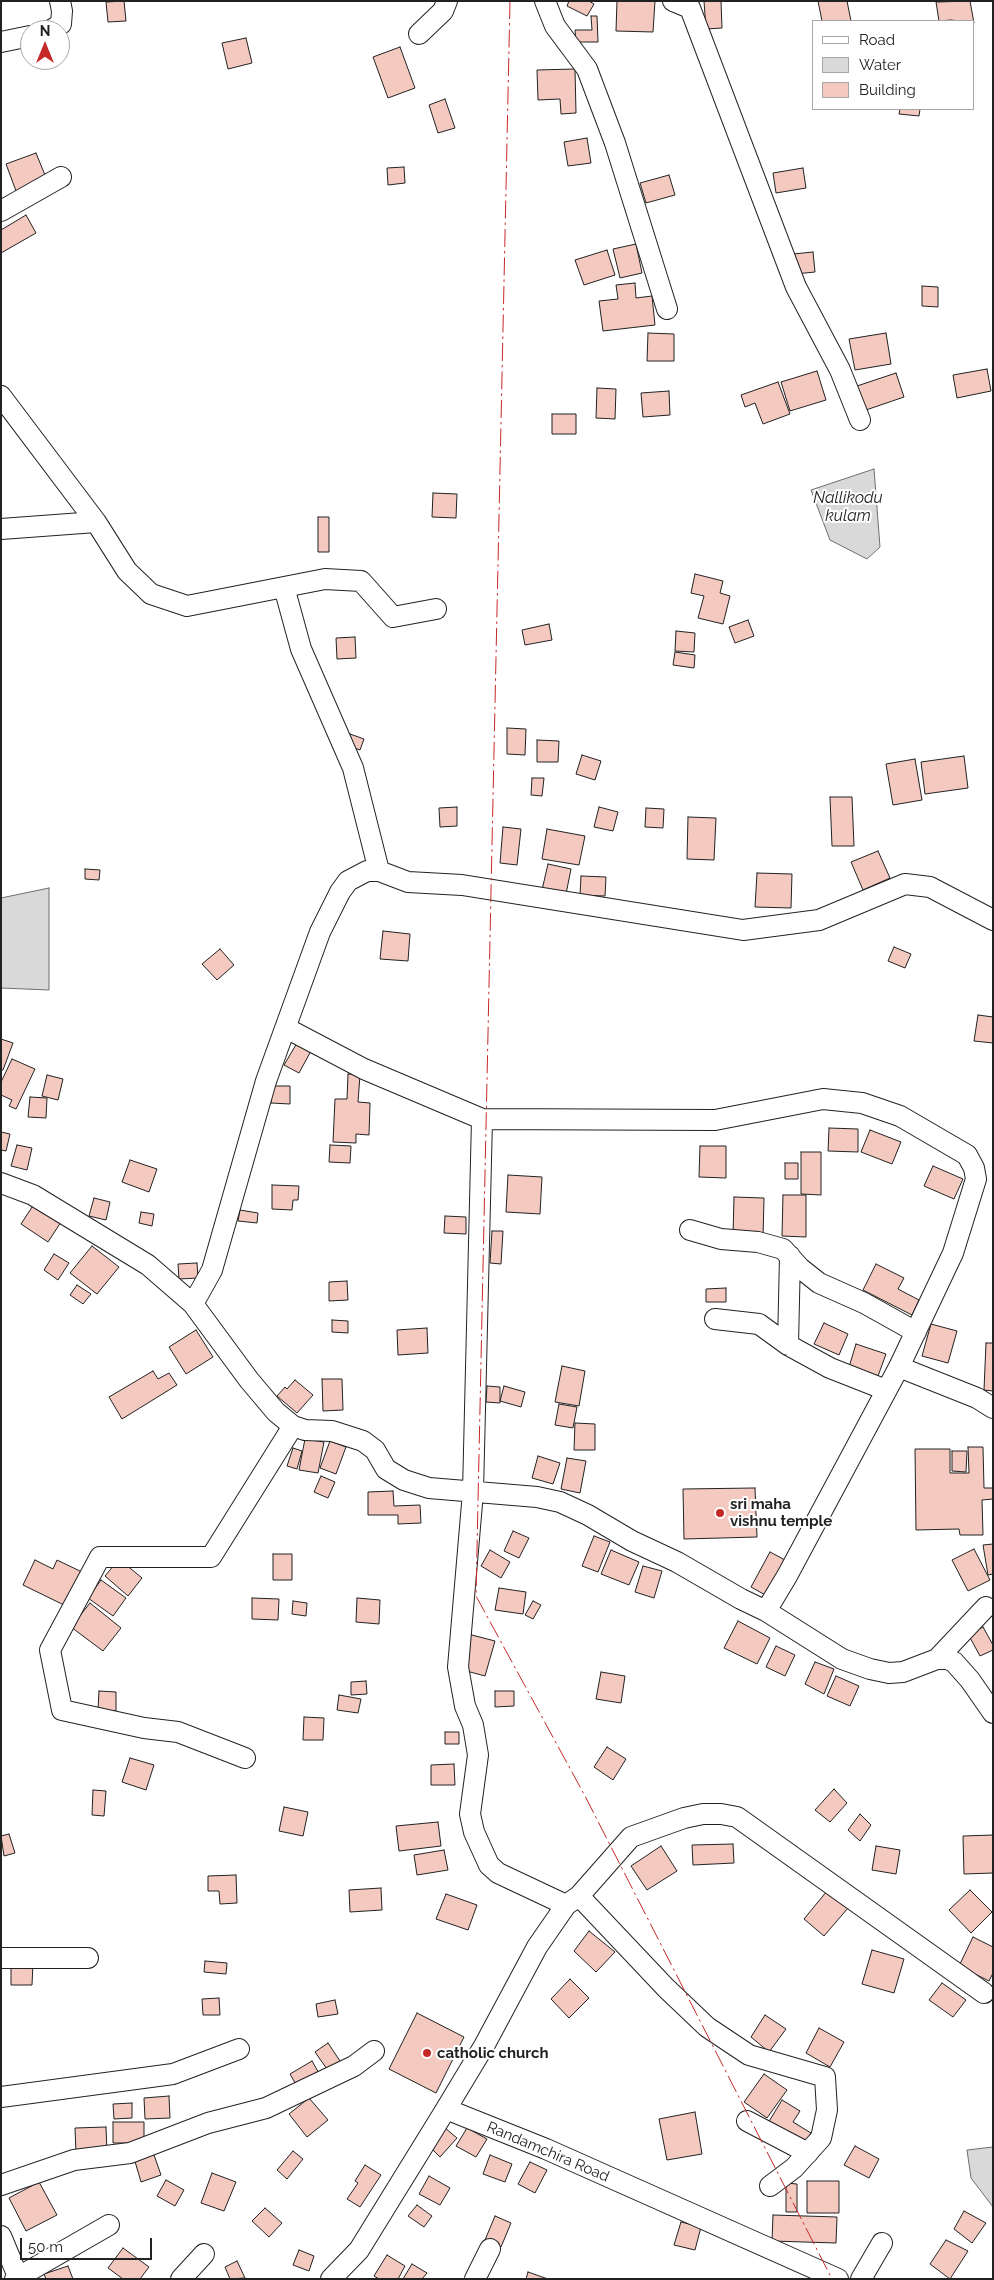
<!DOCTYPE html>
<style>
body{margin:0}
#map{position:relative;width:994px;height:2280px;overflow:hidden;background:#fff;font-family:Raleway,sans-serif}
canvas{display:block}
.frame{position:absolute;inset:0;border:2px solid #222;pointer-events:none}
.legend{position:absolute;left:812px;top:20px;width:162px;height:90px;box-sizing:border-box;background:#fff;border:1px solid #a7a7a7;margin:0;padding:6px 9px;list-style:none;font-size:15px;color:#222}
.legend li{display:flex;align-items:center;gap:10px;height:25px}
.legend b{width:25px;border:1px solid #a7a7a7}
.north{position:absolute;left:20px;top:20px;width:50px;height:50px;box-sizing:border-box;background:#fff;border:1px solid #a7a7a7;border-radius:50%;rotate:0deg;font-size:14px;font-weight:700;line-height:20px;text-align:center;color:#222}
.north::after{content:'';display:block;margin:auto;width:18px;height:22px;background:#c62828;clip-path:polygon(50% 0,100% 100%,50% 72%,0 100%)}
.scale{position:absolute;left:20px;top:2238px;width:132px;height:22px;box-sizing:border-box;border:2px solid #222;border-top:0;padding-left:6px;font-size:15px;line-height:18px;white-space:nowrap;color:#222;-webkit-text-stroke:4px #fff;paint-order:stroke}
</style>
<div id="map">
<canvas width="994" height="2280"></canvas>
<div class="frame"></div>
<ul class="legend">
<li><b style="height:6px;background:#fff"></b>Road</li>
<li><b style="height:14px;background:#d9d9d9"></b>Water</li>
<li><b style="height:14px;background:#f3c9c0"></b>Building</li>
</ul>
<div class="north">N</div>
<div class="scale">50 m</div>
</div>
<script>
const ctx = document.querySelector('canvas').getContext('2d');
ctx.lineJoin = 'round';
function fill(path, color) { ctx.fillStyle = color; ctx.fill(path, 'evenodd'); }
const poly = rows => new Path2D(rows.map(r => 'M' + r).join(''));
function strokePath(path, color, width, dash) { ctx.strokeStyle = color; ctx.lineWidth = width; ctx.lineCap = dash ? 'butt' : 'round'; ctx.setLineDash(dash || []); ctx.stroke(path); }
function drawText(font, color, halo, rows, align = 'center') {
  ctx.font = font + ' Raleway,sans-serif'; ctx.lineWidth = 4; ctx.setLineDash([]); ctx.textBaseline = 'middle'; ctx.strokeStyle = halo; ctx.fillStyle = color; for (const [text, x, y, turn = 0] of rows) {
    ctx.save(); ctx.translate(x, y); ctx.rotate((+turn || 0) * Math.PI / 180); ctx.textAlign = isNaN(turn) ? turn : align; if (halo) ctx.strokeText(text, 0, 0); ctx.fillText(text, 0, 0); ctx.restore();
  }
}
const water = poly([
 [874,469,880,547,867,559,830,540,811,490,874,469],
 [49,888,49,990,1,988,1,898,49,888],
 [993,2147,993,2207,971,2178,967,2150,993,2147]
]);
fill(water, '#d9d9d9');
strokePath(water, '#6f6f6f', 1);
const building = poly([
 [124,1,126,21,108,22,106,2,124,1],
 [569,1,589,1,594,4,587,16,567,6,569,1],
 [617,1,655,1,653,32,616,31,617,1],
 [704,1,721,1,722,28,706,29,704,1],
 [818,1,847,1,851,21,822,21,818,1],
 [970,1,974,23,951,20,939,21,936,2,970,1],
 [591,16,597,16,598,42,576,42,575,30,592,30,591,16],
 [246,38,252,63,228,69,222,43,246,38],
 [400,47,415,88,388,98,373,57,400,47],
 [575,69,576,113,561,114,560,99,538,100,537,70,575,69],
 [445,99,455,128,438,133,429,105,445,99],
 [900,109,920,109,919,116,899,114,900,109],
 [587,138,591,163,568,166,564,142,587,138],
 [36,153,47,180,16,191,6,164,36,153],
 [404,167,405,183,388,185,387,168,404,167],
 [803,168,806,188,776,193,773,173,803,168],
 [669,175,675,195,646,203,640,183,669,175],
 [26,215,36,233,1,253,1,230,26,215],
 [636,244,642,273,620,278,613,249,636,244],
 [607,250,615,275,584,285,575,260,607,250],
 [813,252,815,272,795,274,793,254,813,252],
 [635,283,636,298,652,296,655,325,603,331,599,301,618,299,616,285,635,283],
 [922,286,938,287,938,307,922,306,922,286],
 [648,333,674,334,674,361,647,361,648,333],
 [886,333,891,364,855,370,849,339,886,333],
 [987,369,991,391,957,398,953,375,987,369],
 [817,371,826,400,790,411,781,382,817,371],
 [896,373,904,397,866,410,857,386,896,373],
 [778,382,790,414,763,424,755,403,745,407,741,395,778,382],
 [597,388,616,389,615,419,596,418,597,388],
 [669,391,670,415,643,417,641,393,669,391],
 [552,414,576,414,576,434,552,434,552,414],
 [433,493,457,494,456,518,432,517,433,493],
 [318,517,329,517,329,552,318,552,318,517],
 [695,574,723,581,720,593,730,596,723,624,698,618,704,596,691,593,695,574],
 [748,620,754,636,735,643,729,627,748,620],
 [549,624,552,640,525,645,522,630,549,624],
 [676,631,695,633,694,652,675,651,676,631],
 [355,637,356,658,337,659,336,638,355,637],
 [675,652,695,655,694,668,673,665,675,652],
 [507,728,526,729,525,755,507,754,507,728],
 [350,734,364,739,360,750,346,745,350,734],
 [537,740,559,741,558,762,537,762,537,740],
 [582,755,601,761,595,780,576,774,582,755],
 [964,756,968,788,925,794,921,762,964,756],
 [915,759,922,800,893,805,886,764,915,759],
 [532,778,544,778,542,796,531,795,532,778],
 [830,797,852,797,854,846,832,846,830,797],
 [457,807,457,826,440,827,439,808,457,807],
 [599,807,618,812,613,831,594,827,599,807],
 [646,808,664,809,663,828,645,827,646,808],
 [688,817,716,818,714,860,687,859,688,817],
 [503,827,521,829,517,865,500,863,503,827],
 [547,829,585,836,579,865,542,859,547,829],
 [878,851,890,878,863,890,851,862,878,851],
 [548,864,571,869,566,894,542,890,548,864],
 [85,869,100,870,99,880,85,879,85,869],
 [757,873,792,874,791,908,755,907,757,873],
 [581,876,606,877,605,896,580,895,581,876],
 [383,931,410,934,408,961,380,959,383,931],
 [894,947,911,954,905,968,888,961,894,947],
 [220,949,234,965,217,980,202,964,220,949],
 [978,1015,993,1017,993,1043,974,1041,978,1015],
 [1,1039,13,1043,3,1070,1,1070,1,1039],
 [297,1043,311,1051,299,1073,284,1065,297,1043],
 [12,1059,35,1069,16,1109,9,1106,12,1100,1,1095,1,1082,12,1059],
 [348,1074,360,1075,358,1102,370,1103,369,1135,356,1134,356,1143,333,1142,335,1099,347,1099,348,1074],
 [47,1075,63,1079,58,1100,42,1096,47,1075],
 [271,1086,290,1086,290,1104,271,1103,271,1086],
 [30,1097,47,1098,46,1118,28,1117,30,1097],
 [829,1128,858,1129,858,1152,828,1151,829,1128],
 [870,1130,901,1142,892,1164,861,1152,870,1130],
 [1,1132,10,1134,6,1151,1,1150,1,1132],
 [17,1145,32,1148,27,1170,11,1166,17,1145],
 [330,1145,351,1146,350,1163,329,1162,330,1145],
 [700,1146,726,1146,726,1178,699,1177,700,1146],
 [801,1152,821,1152,821,1195,801,1194,801,1152],
 [130,1160,157,1169,149,1192,122,1182,130,1160],
 [785,1163,798,1163,798,1179,785,1179,785,1163],
 [933,1166,963,1179,954,1199,924,1186,933,1166],
 [508,1175,542,1177,540,1214,506,1212,508,1175],
 [272,1185,299,1186,298,1200,293,1200,292,1210,272,1209,272,1185],
 [783,1195,806,1195,806,1237,782,1236,783,1195],
 [734,1197,764,1198,763,1238,733,1237,734,1197],
 [94,1198,110,1202,106,1220,89,1216,94,1198],
 [34,1204,61,1222,48,1242,21,1224,34,1204],
 [240,1210,258,1213,257,1223,238,1221,240,1210],
 [141,1212,154,1214,152,1226,139,1223,141,1212],
 [445,1216,466,1217,466,1234,444,1233,445,1216],
 [492,1231,503,1231,501,1264,490,1263,492,1231],
 [92,1246,119,1267,97,1294,70,1273,92,1246],
 [54,1254,69,1263,58,1280,44,1270,54,1254],
 [197,1263,198,1278,179,1279,178,1264,197,1263],
 [876,1264,904,1278,898,1289,919,1300,912,1315,863,1290,876,1264],
 [347,1281,348,1300,329,1301,329,1282,347,1281],
 [77,1285,91,1294,83,1304,70,1295,77,1285],
 [726,1288,726,1302,706,1302,706,1289,726,1288],
 [332,1320,348,1321,348,1333,332,1332,332,1320],
 [824,1323,848,1334,839,1355,814,1344,824,1323],
 [931,1324,957,1331,948,1363,922,1356,931,1324],
 [427,1328,428,1353,398,1355,397,1330,427,1328],
 [196,1330,213,1357,186,1374,169,1347,196,1330],
 [986,1343,993,1343,993,1391,984,1390,986,1343],
 [856,1344,886,1354,878,1376,849,1367,856,1344],
 [562,1366,585,1371,579,1406,555,1402,562,1366],
 [153,1371,158,1379,169,1373,177,1385,122,1419,109,1397,153,1371],
 [322,1379,342,1379,343,1410,323,1411,322,1379],
 [295,1380,313,1395,297,1413,277,1396,285,1387,287,1389,295,1380],
 [487,1386,500,1387,500,1403,486,1402,487,1386],
 [504,1386,525,1392,521,1407,500,1401,504,1386],
 [559,1404,577,1407,573,1428,555,1425,559,1404],
 [575,1423,595,1424,595,1450,574,1450,575,1423],
 [305,1439,324,1442,318,1473,299,1470,305,1439],
 [330,1441,346,1447,336,1474,320,1468,330,1441],
 [968,1447,983,1447,984,1488,993,1488,993,1499,982,1500,983,1535,960,1535,959,1529,916,1530,915,1449,950,1449,950,1473,969,1473,968,1447],
 [293,1448,302,1451,297,1469,287,1466,293,1448],
 [952,1451,967,1451,966,1472,952,1471,952,1451],
 [538,1456,560,1463,553,1484,532,1478,538,1456],
 [567,1458,586,1461,580,1493,561,1489,567,1458],
 [321,1476,335,1482,328,1498,314,1492,321,1476],
 [755,1488,757,1537,684,1539,683,1489,755,1488],
 [393,1491,394,1506,420,1505,421,1523,398,1524,398,1515,368,1515,368,1492,393,1491],
 [513,1531,529,1538,519,1558,504,1551,513,1531],
 [594,1536,610,1542,598,1572,582,1566,594,1536],
 [993,1544,993,1574,988,1575,983,1545,993,1544],
 [974,1549,990,1580,968,1591,952,1560,974,1549],
 [490,1550,510,1562,501,1578,481,1566,490,1550],
 [611,1550,639,1562,629,1585,601,1574,611,1550],
 [770,1552,787,1561,767,1596,751,1587,770,1552],
 [273,1554,292,1554,292,1580,273,1580,273,1554],
 [119,1559,142,1578,128,1596,105,1576,119,1559],
 [35,1560,53,1569,57,1560,82,1572,66,1606,23,1585,35,1560],
 [643,1566,662,1571,654,1598,635,1592,643,1566],
 [101,1580,126,1598,113,1616,88,1598,101,1580],
 [499,1588,526,1592,523,1614,495,1610,499,1588],
 [252,1598,279,1599,278,1620,252,1619,252,1598],
 [357,1598,380,1600,379,1624,356,1622,357,1598],
 [293,1601,307,1603,306,1616,292,1614,293,1601],
 [533,1601,541,1605,533,1619,525,1615,533,1601],
 [90,1603,121,1628,103,1651,71,1627,90,1603],
 [738,1621,770,1638,757,1664,724,1648,738,1621],
 [983,1627,993,1645,993,1650,980,1656,968,1634,983,1627],
 [468,1634,495,1641,485,1676,459,1669,468,1634],
 [776,1646,795,1655,785,1676,766,1667,776,1646],
 [815,1662,834,1669,824,1694,805,1684,815,1662],
 [601,1672,625,1676,621,1703,596,1699,601,1672],
 [836,1676,859,1686,850,1706,827,1696,836,1676],
 [366,1681,367,1694,351,1695,351,1682,366,1681],
 [99,1691,116,1692,116,1711,98,1710,99,1691],
 [495,1691,514,1691,514,1706,495,1707,495,1691],
 [339,1695,361,1699,358,1713,337,1710,339,1695],
 [304,1717,324,1718,323,1740,303,1740,304,1717],
 [445,1732,459,1732,459,1744,445,1744,445,1732],
 [607,1747,626,1759,613,1780,594,1767,607,1747],
 [130,1758,154,1765,146,1790,122,1782,130,1758],
 [454,1764,455,1785,431,1785,431,1765,454,1764],
 [834,1789,847,1803,830,1822,815,1810,834,1789],
 [93,1790,106,1791,104,1816,92,1815,93,1790],
 [284,1807,308,1812,303,1836,279,1831,284,1807],
 [860,1814,871,1825,860,1841,848,1830,860,1814],
 [438,1822,441,1846,399,1851,396,1826,438,1822],
 [9,1834,15,1853,4,1856,1,1836,9,1834],
 [993,1835,993,1873,964,1874,963,1836,993,1835],
 [733,1844,734,1863,693,1865,692,1845,733,1844],
 [661,1846,677,1871,647,1890,631,1866,661,1846],
 [876,1846,900,1850,896,1874,872,1870,876,1846],
 [444,1850,448,1870,417,1875,414,1855,444,1850],
 [236,1875,237,1903,220,1904,219,1891,208,1891,208,1876,236,1875],
 [381,1888,382,1910,350,1912,349,1890,381,1888],
 [970,1890,992,1912,971,1933,949,1910,970,1890],
 [827,1891,848,1908,824,1936,804,1919,827,1891],
 [446,1894,477,1905,468,1930,436,1919,446,1894],
 [589,1931,615,1952,596,1972,574,1951,589,1931],
 [973,1937,993,1947,993,1973,989,1981,959,1966,973,1937],
 [872,1950,904,1959,894,1993,862,1984,872,1950],
 [205,1961,227,1963,226,1974,204,1972,205,1961],
 [11,1963,33,1963,32,1985,11,1985,11,1963],
 [570,1979,589,1998,569,2018,551,1999,570,1979],
 [942,1983,966,2000,953,2017,929,2000,942,1983],
 [219,1998,220,2015,203,2015,202,1999,219,1998],
 [335,2000,338,2014,318,2017,316,2004,335,2000],
 [417,2013,464,2037,436,2093,389,2069,417,2013],
 [765,2015,786,2029,769,2052,751,2037,765,2015],
 [819,2028,844,2042,830,2067,806,2053,819,2028],
 [328,2043,342,2064,329,2072,315,2052,328,2043],
 [312,2061,320,2075,298,2088,290,2074,312,2061],
 [764,2074,787,2090,767,2118,744,2102,764,2074],
 [169,2096,170,2118,145,2119,144,2098,169,2096],
 [309,2098,328,2120,307,2137,289,2114,309,2098],
 [782,2100,800,2111,793,2122,811,2133,804,2145,768,2123,782,2100],
 [132,2103,132,2118,114,2119,113,2104,132,2103],
 [695,2112,702,2154,667,2160,659,2119,695,2112],
 [113,2122,144,2122,144,2143,113,2143,113,2122],
 [106,2127,107,2152,76,2153,75,2128,106,2127],
 [445,2128,457,2138,440,2157,429,2146,445,2128],
 [467,2128,487,2139,476,2157,456,2146,467,2128],
 [855,2146,879,2159,869,2178,844,2165,855,2146],
 [293,2151,303,2159,287,2179,277,2170,293,2151],
 [153,2152,161,2175,141,2182,134,2158,153,2152],
 [490,2155,512,2164,505,2182,483,2174,490,2155],
 [530,2162,547,2170,535,2193,518,2184,530,2162],
 [365,2165,381,2175,360,2207,347,2199,358,2183,355,2181,365,2165],
 [212,2173,236,2182,224,2211,201,2203,212,2173],
 [429,2176,450,2188,440,2205,419,2194,429,2176],
 [166,2180,184,2190,175,2206,157,2196,166,2180],
 [807,2181,839,2181,839,2213,807,2213,807,2181],
 [39,2182,57,2215,26,2231,9,2198,39,2182],
 [786,2183,797,2184,797,2212,786,2212,786,2183],
 [417,2205,432,2216,424,2227,408,2216,417,2205],
 [265,2208,282,2223,269,2237,252,2221,265,2208],
 [964,2211,986,2223,972,2243,954,2229,964,2211],
 [773,2215,837,2217,836,2243,772,2241,773,2215],
 [495,2216,511,2223,501,2247,485,2240,495,2216],
 [681,2222,701,2227,695,2250,674,2245,681,2222],
 [946,2240,968,2251,950,2279,930,2264,946,2240],
 [123,2248,149,2267,140,2279,123,2279,108,2268,123,2248],
 [299,2250,314,2256,309,2271,293,2265,299,2250],
 [387,2255,405,2266,398,2279,379,2279,374,2276,387,2255],
 [237,2261,245,2278,230,2279,225,2267,237,2261],
 [412,2264,427,2273,422,2279,403,2279,412,2264],
 [68,2266,73,2279,46,2279,44,2274,68,2266],
 [528,2272,548,2279,526,2279,528,2272]
]);
fill(building, '#f3c9c0');
strokePath(building, '#222', 1);
const minor = poly([
 [545,1,555,26,587,69,615,143,667,309],
 [673,1,690,8,796,287,840,370,860,420],
 [51,30,61,24,62,11,60,1],
 [419,34,443,11,447,1],
 [1,42,30,36],
 [1,211,61,177],
 [1,396,96,522,127,571,151,594,187,606,325,579,361,581,393,617,436,609],
 [1,529,96,522],
 [284,587,301,649,353,768,379,871],
 [286,1028,364,1069,482,1119,715,1120,823,1099,862,1103,900,1116,967,1155,974,1168,976,1179,953,1253,899,1367,787,1576,766,1611],
 [1,1183,33,1195,148,1265,193,1304,249,1380,276,1412,293,1426,305,1430,332,1431,363,1441,375,1450,386,1469,404,1480,429,1488,537,1497,560,1502,588,1515,632,1541,677,1562,741,1599,766,1611,842,1659,870,1669,889,1673,903,1672,937,1659,947,1659,954,1662,970,1680,993,1713],
 [690,1230,721,1239,758,1242,783,1249,800,1268,819,1283,864,1303,916,1332],
 [193,1304,212,1270,266,1081,320,932,340,892,348,881,367,871,379,871,408,882,462,885,743,930,819,920,905,884,930,887,993,920],
 [715,1319,759,1324,788,1345,830,1368,886,1390],
 [788,1345,790,1256],
 [899,1367,977,1398,993,1408],
 [937,1659,986,1607],
 [245,1758,178,1732,144,1728,62,1710,50,1650,100,1557,211,1557,293,1426],
 [579,1896,666,1988,707,2027,749,2055,825,2077,827,2110,821,2138,794,2168,770,2186],
 [566,1905,579,1896,631,1837,684,1818,703,1814,721,1814,737,1817,984,1993],
 [1,1958,88,1958],
 [1,2097,173,2074,239,2049],
 [446,2109,484,2046,537,1947,566,1905,498,1873,489,1865,474,1832,470,1814,478,1755,473,1725,465,1706,458,1667,473,1492,482,1119],
 [747,2121,808,2153],
 [1,2185,74,2160,130,2153,208,2123,266,2108,354,2066,374,2051],
 [1,2236,19,2279],
 [15,2279,109,2225],
 [181,2279,204,2254],
 [331,2279,359,2250,446,2109,546,2149,838,2279],
 [475,2279,490,2249],
 [861,2279,882,2243]
]);
strokePath(minor, '#222', 22);
strokePath(minor, '#fff', 20);
strokePath(poly([
 [510,1,476,1596,585,1796,832,2279]
]), '#c62828', 1, [18, 4, 2.5, 4]);
for (const [x, y, r, color] of [
 [720,1513,5,"#c62828"],
 [427,2053,5,"#c62828"]
]) { const dot = new Path2D(); dot.arc(x, y, r, 0, 2 * Math.PI); ctx.fillStyle = color; ctx.fill(dot); strokePath(dot, '#fff', 2); }
drawText('bold 15px', '#222', '#fff', [
 ["sri maha",730,1504],
 ["vishnu temple",730,1521],
 ["catholic church",437,2053]
], 'left');
drawText('15px', '#222', '#fff', [
 ["Randamchira Road",548,2152,23]
]);
drawText('italic 16px', '#222', '#fff', [
 ["Nallikodu",848,498],
 ["kulam",848,516]
]);
</script>
